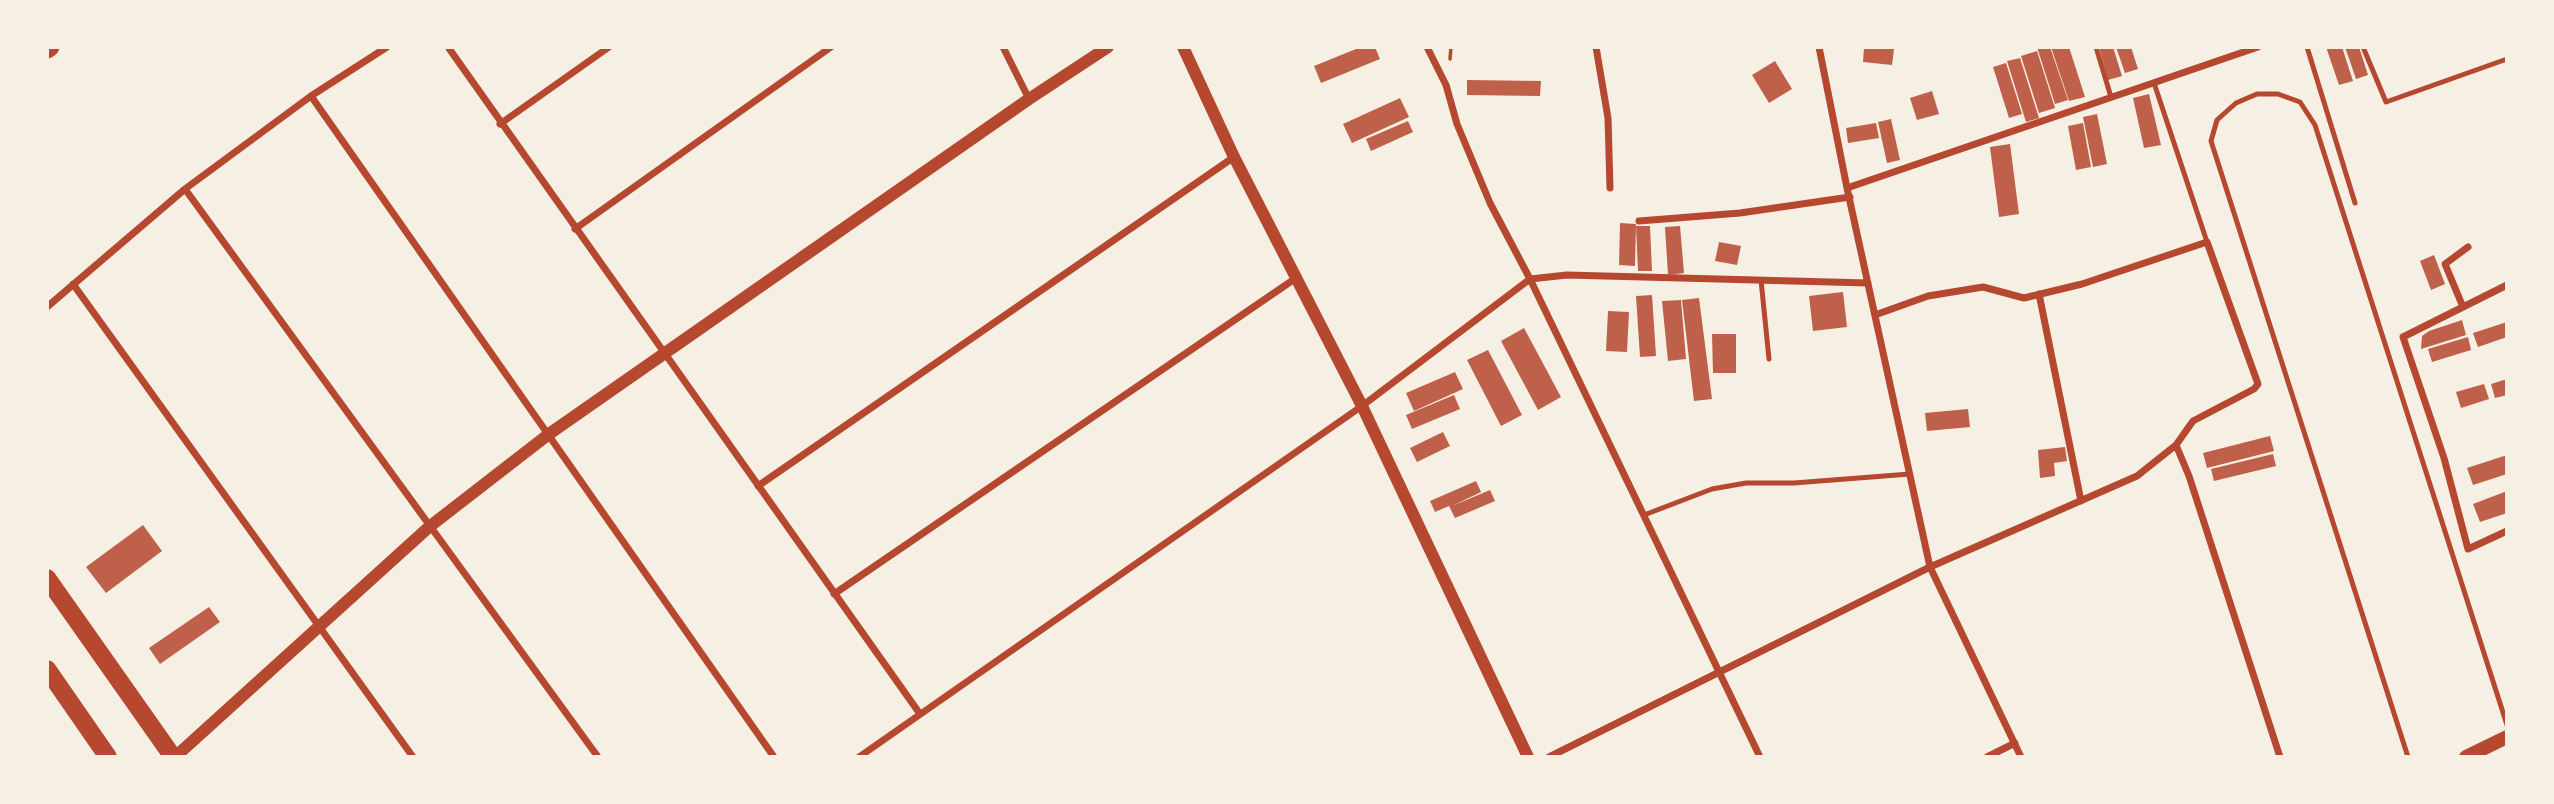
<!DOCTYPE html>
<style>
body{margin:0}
#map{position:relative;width:2554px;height:804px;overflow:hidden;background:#f6efe4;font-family:Barlow,sans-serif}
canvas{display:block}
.frame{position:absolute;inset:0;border:49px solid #f6efe4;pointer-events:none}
</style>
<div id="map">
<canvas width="2554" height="804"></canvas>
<div class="frame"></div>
</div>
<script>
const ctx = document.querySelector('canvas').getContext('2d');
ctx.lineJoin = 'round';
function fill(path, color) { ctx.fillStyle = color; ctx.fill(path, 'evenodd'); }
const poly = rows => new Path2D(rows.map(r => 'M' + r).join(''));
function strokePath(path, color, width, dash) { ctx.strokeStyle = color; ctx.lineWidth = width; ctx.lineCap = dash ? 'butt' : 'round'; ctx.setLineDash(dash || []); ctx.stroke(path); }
fill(poly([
 [1361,47,1375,47,1380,59,1321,83,1314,66],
 [1864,47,1894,49,1892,65,1863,62],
 [2037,47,2050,47,2068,100,2055,104],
 [2051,47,2069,47,2085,97,2069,101],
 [2099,47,2113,47,2122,76,2108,80],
 [2116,47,2131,47,2138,69,2125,73],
 [2326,47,2342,47,2353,81,2339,85],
 [2345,47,2359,47,2368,75,2356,79],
 [2037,51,2055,108,2039,113,2021,56],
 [2020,58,2039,118,2026,122,2007,61],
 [1775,61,1792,89,1769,103,1752,75],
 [2006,63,2022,114,2009,118,1993,67],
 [1467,80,1541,81,1540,96,1467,95],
 [1932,91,1939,114,1917,120,1910,98],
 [2149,94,2161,145,2144,148,2133,98],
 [1400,98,1409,117,1352,143,1343,124],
 [2097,114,2107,164,2093,167,2083,117],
 [1891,119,1900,160,1887,163,1878,122],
 [1408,121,1413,132,1371,151,1366,139],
 [1876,123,1879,138,1848,143,1846,128],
 [2083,123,2091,167,2076,170,2068,126],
 [2010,144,2019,214,1999,217,1990,147],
 [1620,223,1636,224,1635,266,1619,265],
 [1636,226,1650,226,1652,271,1638,271],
 [1680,226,1684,273,1668,275,1665,227],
 [1719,242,1741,246,1737,265,1715,261],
 [2434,255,2445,284,2431,290,2420,261],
 [1843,292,1847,327,1813,331,1809,296],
 [1652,295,1656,356,1640,357,1636,296],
 [1699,298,1712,399,1694,401,1682,300],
 [1681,300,1686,359,1668,361,1662,301],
 [1608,311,1629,312,1627,352,1606,351],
 [2462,320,2466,335,2421,349,2422,336,2429,331],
 [2507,322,2507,337,2478,347,2473,333],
 [1524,328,1561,397,1538,410,1501,341],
 [1712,334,1736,334,1736,373,1713,373],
 [2468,337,2471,350,2432,362,2428,349],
 [1488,350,1522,415,1501,426,1467,360],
 [1455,372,1463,389,1414,411,1406,393],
 [2507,379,2507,395,2495,398,2491,384],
 [2484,384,2489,399,2461,408,2456,392],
 [1454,395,1460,409,1412,429,1406,415],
 [1968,409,1970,427,1927,431,1925,413],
 [1443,432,1450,446,1417,462,1410,448],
 [2270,436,2274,451,2207,468,2203,453],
 [2065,447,2067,461,2054,463,2055,476,2040,478,2038,450],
 [2273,454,2276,466,2214,481,2211,469],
 [2507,455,2507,474,2473,485,2467,468],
 [1476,481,1481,492,1452,506,1490,490,1495,501,1455,518,1449,506,1435,512,1430,501],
 [2507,491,2507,513,2480,522,2473,504],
 [143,525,162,551,106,593,86,567],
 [209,607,220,622,160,664,149,648]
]), '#bf614a');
strokePath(poly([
 [1450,59,1451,47]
]), '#b5482f', 3.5);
strokePath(poly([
 [2096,47,2111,97],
 [2307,47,2355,203],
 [2363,47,2386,102,2507,59],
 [2154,83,2207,242],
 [1761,280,1769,359],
 [1644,515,1712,489,1746,483,1794,483,1910,474],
 [2408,757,2211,141,2217,120,2236,103,2257,94,2278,94,2300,102,2315,125,2507,725]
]), '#b5482f', 5);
strokePath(poly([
 [448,47,920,714],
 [1003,47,1029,99],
 [1427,47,1446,85,1457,124,1490,203,1530,279,1760,757],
 [1596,47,1608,118,1610,188],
 [1819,47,1847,188,1930,567,2021,757],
 [311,96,774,757],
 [500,124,609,47],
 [1847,188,2258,47],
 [185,189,598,757],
 [1639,221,1740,213,1850,197],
 [575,229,831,47],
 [73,284,413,757],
 [2507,285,2403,337,2444,458,2468,549,2507,531],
 [2039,294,2081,501],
 [47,307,185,189,311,96,387,47],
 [2463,307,2445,264,2468,247],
 [1875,315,1928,296,1983,287,2024,298,2082,284,2207,242,2258,384,2254,389,2193,421,2176,445],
 [758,486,1234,157],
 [834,594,1296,278],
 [859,757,1362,406,1530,279,1567,275,1868,283],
 [1549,757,1930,567,2137,476,2176,445,2189,476,2280,757],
 [1987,757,2015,743]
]), '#b5482f', 7);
strokePath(poly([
 [1183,47,1234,157,1362,406,1528,757],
 [175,757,429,527,549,434,1029,99,1108,47]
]), '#b5482f', 12);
strokePath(poly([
 [2466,757,2507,737]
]), '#b5482f', 14);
strokePath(poly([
 [47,578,173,757],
 [47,669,108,757]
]), '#b5482f', 18);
strokePath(poly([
 [47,49,50,47]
]), '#b5482f', 19);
</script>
